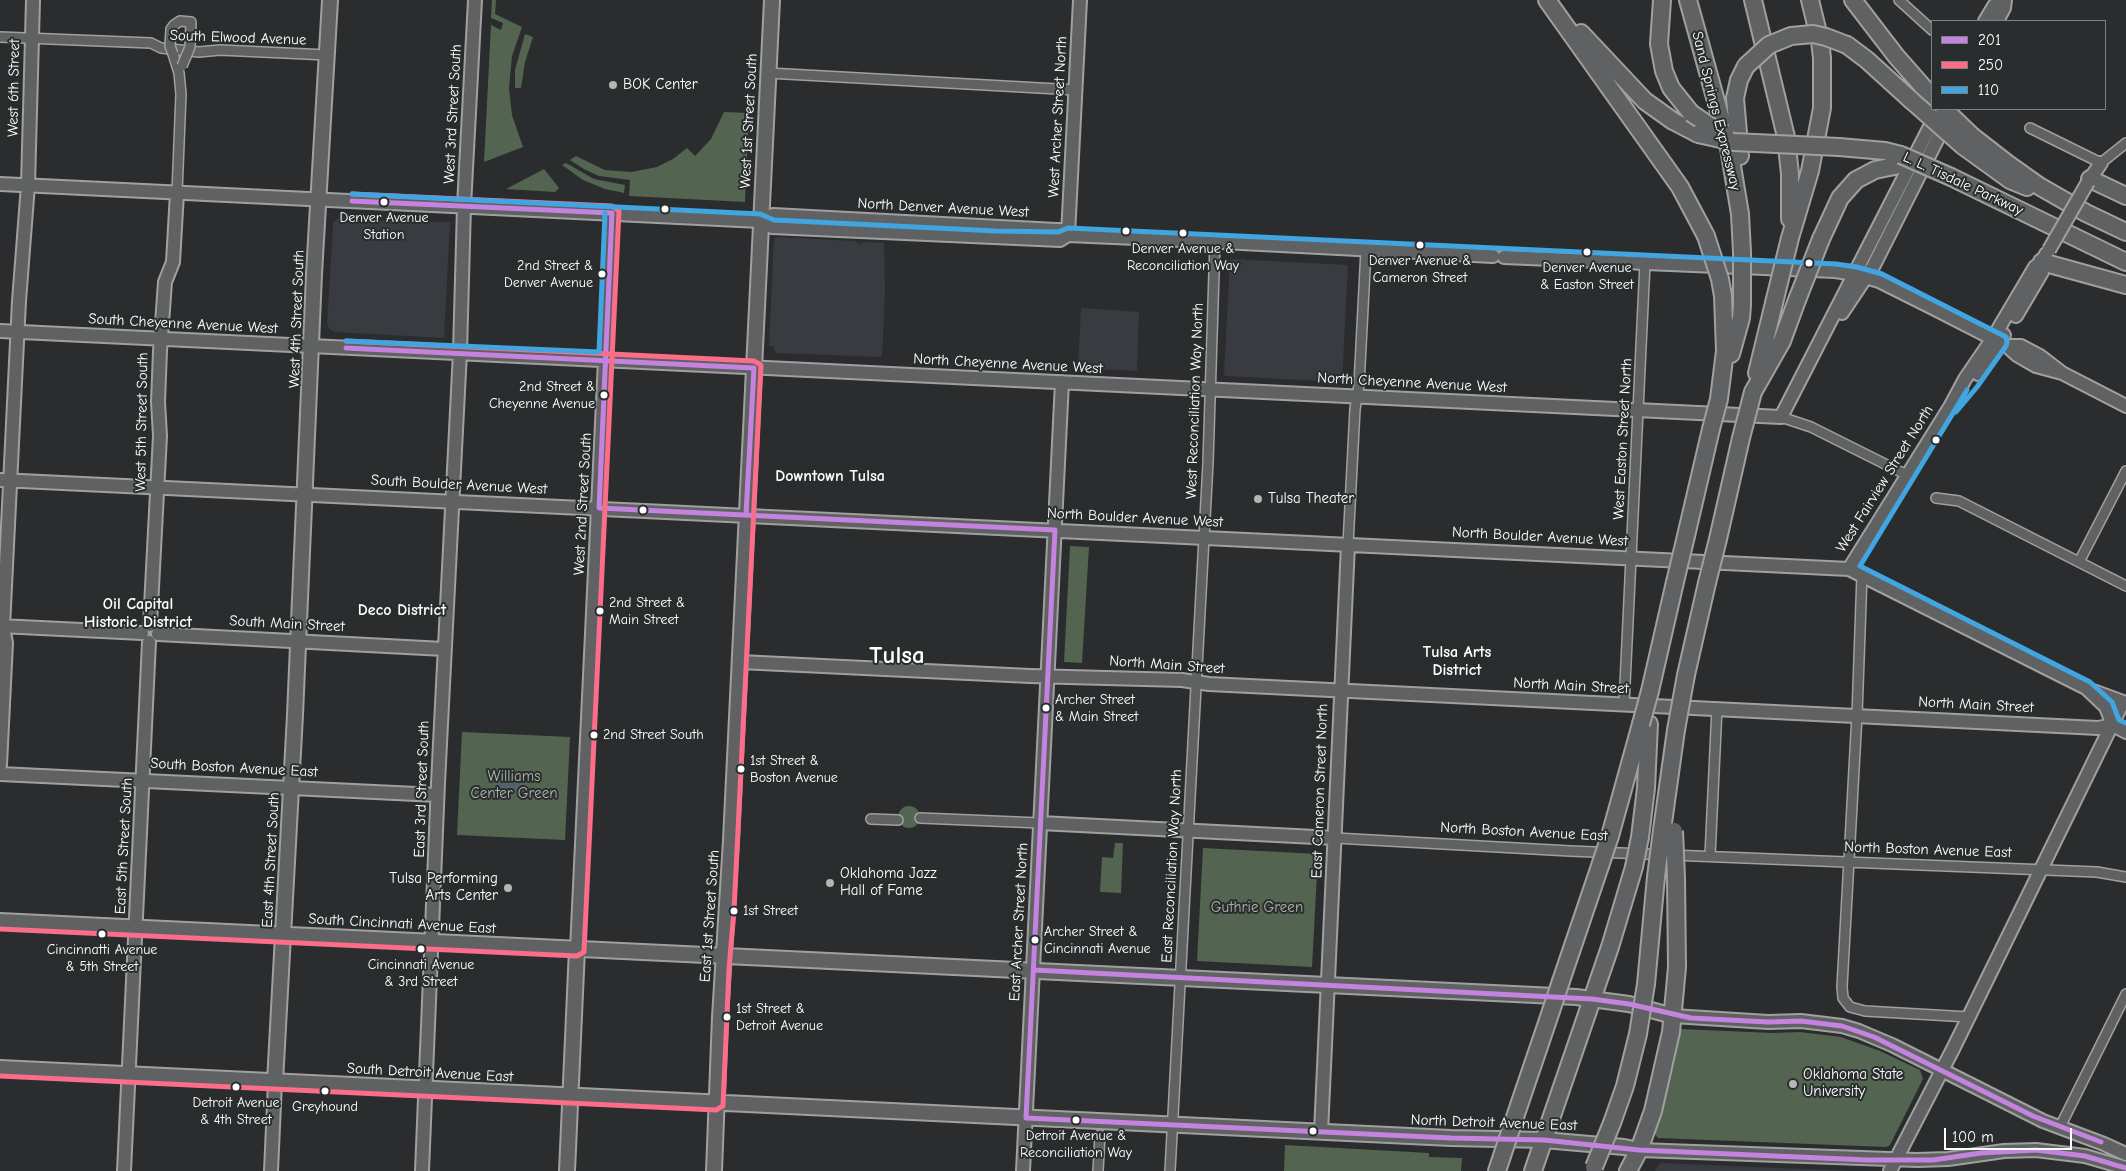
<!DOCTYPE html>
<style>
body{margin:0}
#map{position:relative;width:2126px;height:1171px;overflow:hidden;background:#2b2c2d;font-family:"Comic Neue",sans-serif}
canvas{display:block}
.legend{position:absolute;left:1931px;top:20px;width:175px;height:90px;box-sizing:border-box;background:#2a2d2e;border:1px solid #7f8182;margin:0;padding:6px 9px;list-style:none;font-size:15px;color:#fff}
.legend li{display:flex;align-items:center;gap:10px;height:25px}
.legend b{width:25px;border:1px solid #7f8182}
.scale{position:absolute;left:1944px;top:1128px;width:128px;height:22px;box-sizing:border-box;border:2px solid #fff;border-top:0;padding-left:6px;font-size:15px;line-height:18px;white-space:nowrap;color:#fff;-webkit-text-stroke:4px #2a2d2e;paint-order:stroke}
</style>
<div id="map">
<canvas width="2126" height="1171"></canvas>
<ul class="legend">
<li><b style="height:6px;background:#c483df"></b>201</li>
<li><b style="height:6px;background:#fb6d88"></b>250</li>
<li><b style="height:6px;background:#40a5e0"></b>110</li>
</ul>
<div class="scale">100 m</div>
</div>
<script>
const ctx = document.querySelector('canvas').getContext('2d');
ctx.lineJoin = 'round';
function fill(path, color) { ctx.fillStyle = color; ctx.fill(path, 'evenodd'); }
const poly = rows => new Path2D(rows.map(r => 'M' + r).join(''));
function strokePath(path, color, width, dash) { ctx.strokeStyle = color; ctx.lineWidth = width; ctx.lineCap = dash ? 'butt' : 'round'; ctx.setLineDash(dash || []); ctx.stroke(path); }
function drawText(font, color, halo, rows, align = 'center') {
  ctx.font = font + ' "Comic Neue",sans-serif'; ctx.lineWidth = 4; ctx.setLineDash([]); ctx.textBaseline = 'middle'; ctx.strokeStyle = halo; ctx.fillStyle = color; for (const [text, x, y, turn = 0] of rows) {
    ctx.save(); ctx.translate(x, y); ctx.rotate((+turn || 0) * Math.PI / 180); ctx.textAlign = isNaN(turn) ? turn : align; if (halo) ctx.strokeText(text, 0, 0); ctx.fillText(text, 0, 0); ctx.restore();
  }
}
fill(poly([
 [347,216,360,220,450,222,444,338,336,332,330,330,327,324,333,223,339,217],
 [779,237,855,241,859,244,864,242,884,243,885,291,882,357,776,353,773,346,769,346,774,238],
 [1230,259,1348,265,1342,382,1224,376],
 [1081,308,1139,312,1137,371,1078,368],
 [1660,1163,1853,1171,1655,1171]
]), '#393b40');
fill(poly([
 [492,0,496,0,495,14,522,27,512,56,509,88,512,115,523,147,484,162,491,25,501,30,503,23,491,18],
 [525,34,533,37,525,62,521,88,515,88,515,70],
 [724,112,749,113,745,202,629,196,630,180,599,176,584,169,570,160,576,156,605,170,631,172,657,167,673,159,687,148,695,156,711,139],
 [566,163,594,179,625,185,624,193,605,189,583,180,562,165],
 [544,169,559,188,555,192,506,189],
 [1070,546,1089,547,1082,663,1064,662],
 [462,732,570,737,565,840,457,835],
 '898 817a11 11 0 1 1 22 0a11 11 0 1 1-22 0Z',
 [1115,843,1123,843,1121,893,1100,892,1102,857,1113,858],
 [1203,848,1318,854,1312,967,1197,961],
 [1680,1029,1773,1033,1800,1032,1841,1037,1880,1051,1920,1070,1923,1079,1890,1145,1886,1147,1658,1138,1653,1132,1675,1035],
 [1285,1145,1429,1153,1429,1157,1462,1158,1461,1171,1284,1171]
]), '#536451');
fill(poly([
 [496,778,505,778,510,785,513,786,520,780,526,780,529,784,528,796,524,796,519,791,502,791,499,787,495,786]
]), '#53636e');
const street = poly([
 [1899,0,1932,30],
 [0,37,151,43,161,48,199,52,220,50,327,55],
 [173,54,179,73,181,94,177,193],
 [768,73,1076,90],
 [2030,128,2101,163,2126,143],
 [1781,417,1811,427,1907,475],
 [1936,498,1959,501,2126,586],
 [1348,545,1355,409,1359,385,1366,250],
 [2079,562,2126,471],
 [1862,575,1857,715,1842,987,1843,998,1850,1007,1865,1011,1969,1017],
 [1624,705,1645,263],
 [920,818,1040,823],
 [871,819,898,820],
 [1335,838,1570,851,2097,872,2126,877],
 [1710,856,1717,708],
 [2060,1127,2126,994],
 [1098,1171,1100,1135],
 [1170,1171,1208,463,1215,241]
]);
const secondary = poly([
 [1985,21,1994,6,2000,0],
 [1997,21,2004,8,2005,0],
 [2088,182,2101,163],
 [0,184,760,221,772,227,1060,240,1068,235,1203,241,1493,256],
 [760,221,773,215,1056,230,1061,230,1068,235],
 [1068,235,1080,0],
 [1504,257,1835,271,1855,274,1879,281,1933,308,2007,346,2017,355,2036,366,2062,373],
 [1842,313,1874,265,1946,122],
 [2016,316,2042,272,2042,262],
 [0,331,1781,417,1937,113],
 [2007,346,2021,346,2040,356,2062,373,2126,406],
 [1978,374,2004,335],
 [0,480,1849,569,2086,688,2106,707,2113,725],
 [1849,569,1950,407,1965,379,1993,338,2035,267,2042,262,2046,254],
 [150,625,160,436,158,402,160,351,165,282,173,262,177,193],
 [0,626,142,633],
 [158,634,444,649],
 [740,662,1030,676,1182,680,1209,684,2098,728,2113,725,2126,732],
 [0,765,6,643,3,627,19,301,28,185,33,0],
 [0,774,437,795],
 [1040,823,1335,838],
 [577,949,612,213],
 [1673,1016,1768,1022,1801,1021,1842,1026,1859,1031,1892,1045,2043,1121,2104,1144,2126,1154],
 [1321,1132,1348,545],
 [1639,1150,1917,1160,1948,1159,2004,1151,2036,1150,2085,1156,2126,1168],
 [124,1171,149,642],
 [271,1171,275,1082],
 [422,1171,438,783,460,352,464,206,475,0],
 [1023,1171,1062,382],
 [1890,1171,1954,1047,2123,702,2093,691]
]);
const primary = poly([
 [0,921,1576,997,1629,1004,1673,1016],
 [0,1068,1451,1138,1544,1140,1624,1147,1639,1150],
 [275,1082,295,715,314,274,330,0],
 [567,1171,577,949],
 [714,1171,720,1017,731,840,772,0]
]);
const highway = poly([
 [1547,0,1680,187,1706,236],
 [1662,0,1659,44,1664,71,1671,88,1691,113],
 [1688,0,1729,148,1740,214,1742,252],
 [1753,0,1786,137,1790,174,1790,219],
 [1853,0,1896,56,1932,97],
 [1581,33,1645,101,1673,121,1698,134],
 [1847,45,1867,60,1911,100],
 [1972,136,2008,164,2039,186,2086,213,2126,232],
 [1963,146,2010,180,2027,187],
 [1839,147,1885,151,1901,155],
 [1740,156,1735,98,1739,80,1746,66],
 [1951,177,2126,262],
 [2090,179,2126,196],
 [1790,238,1810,171,1822,108,1822,58,1820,41,1810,0],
 [1821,239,1840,198,1856,180,1875,170,1899,165],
 [2042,262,2126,285],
 [1731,354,1741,318,1742,305],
 [1757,373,1774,303],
 [1753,392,1782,341,1797,300],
 [1719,399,1725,351,1723,296],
 [1686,536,1711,429],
 [1718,539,1741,438],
 [1686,675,1707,583],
 [1650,691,1675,582],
 [1662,830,1676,730],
 [1610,836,1641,724],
 [1640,837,1646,788,1649,724],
 [1561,981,1600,866],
 [1646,984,1656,877],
 [1612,1123,1625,1086,1638,1034],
 [1512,1126,1551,1011],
 [1497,1171,1502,1156],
 [1533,1171,1610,947,1634,867],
 [1628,1171,1639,1150,1653,1111,1671,1032,1677,967,1676,878]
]);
strokePath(street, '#a0a0a0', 12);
strokePath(secondary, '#a0a0a0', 16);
strokePath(primary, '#a0a0a0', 18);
strokePath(highway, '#a0a0a0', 20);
strokePath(street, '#606162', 9);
strokePath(secondary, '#606162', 12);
strokePath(primary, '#606162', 14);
strokePath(highway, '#606162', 16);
const streetBridge = poly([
 [173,54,170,46,171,29,174,25,180,21,191,22,190,47,182,66]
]);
const secondaryBridge = poly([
 [2049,250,2088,182]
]);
const highwayBridge = poly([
 [1746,66,1769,45,1791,36,1813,34,1826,37,1847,45],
 [1911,100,1963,146],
 [1944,109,1972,136],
 [1691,113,1716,130,1725,134],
 [1698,134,1734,142,1839,147],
 [1901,155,1951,177],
 [1706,236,1720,279,1723,296],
 [1797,300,1821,239],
 [1774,303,1790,238],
 [1742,305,1742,252],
 [1711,429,1719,399],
 [1741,438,1753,392],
 [1675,582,1686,536],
 [1707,583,1718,539],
 [1641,724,1650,691],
 [1676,730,1686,675],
 [1674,831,1676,878],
 [1600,866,1610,836],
 [1634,867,1640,837],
 [1656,877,1662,830],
 [1551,1011,1561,981],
 [1638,1034,1646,984],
 [1502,1156,1512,1126],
 [1594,1167,1612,1123]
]);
strokePath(streetBridge, '#a0a0a0', 12, []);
strokePath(secondaryBridge, '#a0a0a0', 16, []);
strokePath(highwayBridge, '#a0a0a0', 20, []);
strokePath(streetBridge, '#606162', 9);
strokePath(secondaryBridge, '#606162', 12);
strokePath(highwayBridge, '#606162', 16);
strokePath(poly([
 [352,201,612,213,599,508,1055,530,1026,1118,1451,1138,1544,1140,1639,1150,1867,1160,1933,1160,1981,1153,2036,1150,2085,1156,2126,1168],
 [346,348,754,368,746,515],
 [1034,970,1592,999,1629,1004,1691,1018,1768,1022,1801,1021,1842,1026,1874,1037,2033,1116,2101,1142]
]), '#c483df', 5);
strokePath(poly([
 [0,929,577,956,584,952,619,211,612,206,352,194],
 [0,1076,716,1110,723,1106,729,969,734,911,761,365,754,361,346,341]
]), '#fb6d88', 5);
strokePath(poly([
 [352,194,760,214,774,220,996,231,1058,232,1068,228,1836,264,1857,267,1882,274,2006,337,2007,342,2006,346,1977,387,1956,412],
 [346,341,599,352,605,213],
 [1967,390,1860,566,2090,682,2112,702,2119,720,2126,723]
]), '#40a5e0', 5);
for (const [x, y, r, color] of [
 [613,85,5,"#b5b5b6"],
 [384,202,4.5,"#fff"],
 [665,209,4.5,"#fff"],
 [1126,231,4.5,"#fff"],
 [1183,233,4.5,"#fff"],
 [1420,245,4.5,"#fff"],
 [1587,252,4.5,"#fff"],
 [1809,263,4.5,"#fff"],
 [602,274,4.5,"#fff"],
 [604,395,4.5,"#fff"],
 [1936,440,4.5,"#fff"],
 [1258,499,5,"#b5b5b6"],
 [643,510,4.5,"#fff"],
 [600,611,4.5,"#fff"],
 [1046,708,4.5,"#fff"],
 [594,735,4.5,"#fff"],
 [741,769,4.5,"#fff"],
 [830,883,5,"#b5b5b6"],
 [508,888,5,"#b5b5b6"],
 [734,911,4.5,"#fff"],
 [102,934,4.5,"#fff"],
 [1035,940,4.5,"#fff"],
 [421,949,4.5,"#fff"],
 [727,1017,4.5,"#fff"],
 [1793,1084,5,"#b5b5b6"],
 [236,1087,4.5,"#fff"],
 [325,1091,4.5,"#fff"],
 [1076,1120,4.5,"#fff"],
 [1313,1131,4.5,"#fff"]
]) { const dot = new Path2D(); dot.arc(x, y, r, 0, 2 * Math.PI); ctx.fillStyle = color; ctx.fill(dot); strokePath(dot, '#2a2d2e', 2); }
drawText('14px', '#fff', '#2a2d2e', [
 ["Denver Avenue",384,218],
 ["Station",384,235],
 ["Denver Avenue &",1183,249],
 ["Reconciliation Way",1183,266],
 ["Denver Avenue &",1420,261],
 ["Cameron Street",1420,278],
 ["2nd Street &",593,266,"right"],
 ["Denver Avenue",593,283,"right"],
 ["Denver Avenue",1587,268],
 ["& Easton Street",1587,285],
 ["2nd Street &",595,387,"right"],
 ["Cheyenne Avenue",595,404,"right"],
 ["2nd Street &",609,603,"left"],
 ["Main Street",609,620,"left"],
 ["Archer Street",1055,700,"left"],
 ["& Main Street",1055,717,"left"],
 ["2nd Street South",603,735,"left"],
 ["1st Street &",750,761,"left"],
 ["Boston Avenue",750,778,"left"],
 ["1st Street",743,911,"left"],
 ["Archer Street &",1044,932,"left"],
 ["Cincinnati Avenue",1044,949,"left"],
 ["Cincinnatti Avenue",102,950],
 ["& 5th Street",102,967],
 ["Cincinnati Avenue",421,965],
 ["& 3rd Street",421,982],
 ["1st Street &",736,1009,"left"],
 ["Detroit Avenue",736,1026,"left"],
 ["Detroit Avenue",236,1103],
 ["& 4th Street",236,1120],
 ["Greyhound",325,1107],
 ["Detroit Avenue &",1076,1136],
 ["Reconciliation Way",1076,1153]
]);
drawText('15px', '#fff', '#2a2d2e', [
 ["South Elwood Avenue",238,38,2],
 ["West 6th Street",14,88,-89],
 ["Sand Springs Expressway",1716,111,76],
 ["West 3rd Street South",453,114,-87],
 ["West Archer Street North",1058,117,-87],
 ["West 1st Street South",749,121,-87],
 ["L. L. Tisdale Parkway",1963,184,25],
 ["North Denver Avenue West",943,208,3],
 ["West 4th Street South",297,319,-88],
 ["South Cheyenne Avenue West",183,324,3],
 ["North Cheyenne Avenue West",1008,364,3],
 ["North Cheyenne Avenue West",1412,383,3],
 ["West Reconciliation Way North",1195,401,-88],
 ["West 5th Street South",142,422,-89],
 ["West Easton Street North",1623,439,-87],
 ["West Fairview Street North",1885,479,-58],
 ["South Boulder Avenue West",459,485,3],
 ["West 2nd Street South",583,504,-87],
 ["North Boulder Avenue West",1135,518,3],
 ["North Boulder Avenue West",1540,537,3],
 ["South Main Street",287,624,3],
 ["North Main Street",1167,665,4],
 ["North Main Street",1571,686,3],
 ["North Main Street",1976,705,3],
 ["South Boston Avenue East",234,768,3],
 ["East 3rd Street South",422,789,-88],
 ["East Cameron Street North",1320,791,-88],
 ["North Boston Avenue East",1524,832,3],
 ["East 5th Street South",124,846,-87],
 ["North Boston Avenue East",1928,850,2],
 ["East 4th Street South",271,860,-87],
 ["East Reconciliation Way North",1172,866,-87],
 ["East 1st Street South",710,916,-86],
 ["East Archer Street North",1019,922,-87],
 ["South Cincinnati Avenue East",402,924,3],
 ["South Detroit Avenue East",430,1073,3],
 ["North Detroit Avenue East",1494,1123,2]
]);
drawText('15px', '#fff', '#2a2d2e', [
 ["BOK Center",623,85],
 ["Tulsa Theater",1268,499],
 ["Oklahoma Jazz",840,874],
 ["Hall of Fame",840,891],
 ["Tulsa Performing",498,879,"right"],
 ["Arts Center",498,896,"right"],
 ["Oklahoma State",1803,1075],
 ["University",1803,1092]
], 'left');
drawText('15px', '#acb6ab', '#2a2d2e', [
 ["Williams",514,777],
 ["Center Green",514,794],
 ["Guthrie Green",1257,908]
]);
drawText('bold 16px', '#fff', '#2a2d2e', [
 ["Downtown Tulsa",830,476],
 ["Oil Capital",138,604],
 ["Historic District",138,622],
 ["Deco District",402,610],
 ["Tulsa Arts",1457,652],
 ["District",1457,670]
]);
drawText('bold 25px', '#fff', '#2a2d2e', [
 ["Tulsa",897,656]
]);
</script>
